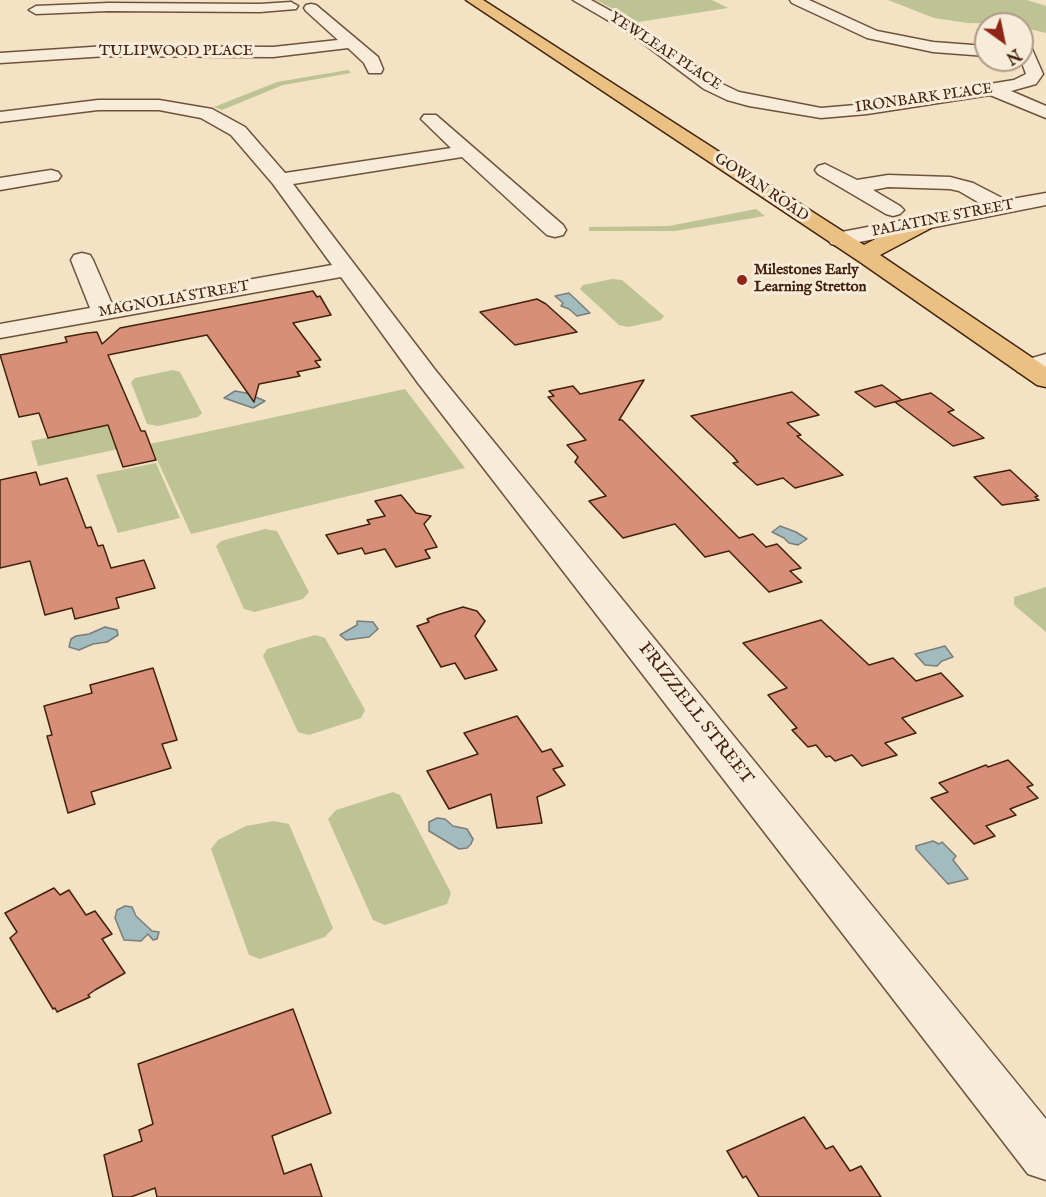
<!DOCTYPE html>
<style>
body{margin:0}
#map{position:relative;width:1046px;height:1197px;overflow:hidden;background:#f3e2c4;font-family:"IM FELL English",serif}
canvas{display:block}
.north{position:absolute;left:974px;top:12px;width:60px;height:60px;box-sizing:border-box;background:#f7ecd9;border:2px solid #af9b87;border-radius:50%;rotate:147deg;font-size:16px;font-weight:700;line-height:24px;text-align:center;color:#43220d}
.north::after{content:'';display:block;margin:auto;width:21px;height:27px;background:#8f2418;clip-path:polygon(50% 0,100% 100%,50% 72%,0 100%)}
</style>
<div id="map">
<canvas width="1046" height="1197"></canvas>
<div class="north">N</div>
</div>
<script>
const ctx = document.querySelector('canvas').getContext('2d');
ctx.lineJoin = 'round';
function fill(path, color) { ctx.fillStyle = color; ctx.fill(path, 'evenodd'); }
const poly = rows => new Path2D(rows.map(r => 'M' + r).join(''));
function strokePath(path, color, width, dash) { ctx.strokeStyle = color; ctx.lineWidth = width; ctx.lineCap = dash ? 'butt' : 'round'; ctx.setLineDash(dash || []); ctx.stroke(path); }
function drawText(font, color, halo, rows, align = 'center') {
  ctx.font = font + ' "IM FELL English",serif'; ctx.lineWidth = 6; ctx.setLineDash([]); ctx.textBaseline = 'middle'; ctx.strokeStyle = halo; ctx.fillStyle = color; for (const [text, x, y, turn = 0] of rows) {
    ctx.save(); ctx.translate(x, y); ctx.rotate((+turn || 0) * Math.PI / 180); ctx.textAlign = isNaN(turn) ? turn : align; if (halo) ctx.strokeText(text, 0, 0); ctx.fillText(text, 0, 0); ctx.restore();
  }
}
fill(poly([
 [596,0,712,0,728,8,638,22],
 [888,0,1027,0,1046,6,1046,33,1022,27,1022,24,968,23,934,18],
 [348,70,351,73,283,85,222,110,214,107,277,82],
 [756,209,765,216,675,231,589,231,589,227,669,226],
 [612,279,622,280,664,316,661,320,628,327,619,325,580,289,583,285],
 [173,370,180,372,202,413,198,417,158,426,147,424,131,382,135,378],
 [405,389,465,468,191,534,150,444],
 [136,419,147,443,38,466,31,441],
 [156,463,180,518,118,533,96,475],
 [265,529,277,531,309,592,303,599,255,612,244,609,216,546,221,541],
 [1046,587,1046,632,1014,605,1014,597],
 [315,635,325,638,365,710,361,718,309,735,298,732,263,656,267,649],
 [393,792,400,795,451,893,447,904,385,925,373,920,328,819,336,810],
 [274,821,289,824,333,928,325,937,260,959,249,955,211,849,218,840,246,826]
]), '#bdc392');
const water = poly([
 [569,293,590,313,577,316,569,309,561,306,563,303,555,296,569,293],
 [235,391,246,393,265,401,253,408,224,398,235,391],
 [780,526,796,532,807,539,798,545,789,543,784,538,772,532,780,526],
 [357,621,373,622,378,629,369,637,346,640,340,635,357,625,357,621],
 [105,627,117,630,118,635,107,642,93,644,79,650,69,647,71,639,76,636,89,634,105,627],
 [945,646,953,657,942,661,937,666,925,665,915,654,945,646],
 [437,818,445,819,453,826,467,829,473,839,471,844,467,848,459,849,429,831,429,822,437,818],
 [933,841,939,844,942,842,956,856,953,860,968,879,948,884,916,849,916,846,933,841],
 [125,906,132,907,136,916,152,931,159,932,157,939,153,940,148,934,141,941,124,940,115,918,117,910,125,906]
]);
fill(water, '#a1bbbf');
strokePath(water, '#7b7e78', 1.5);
const building = poly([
 [313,291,317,297,320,296,331,315,293,323,321,360,315,361,320,367,297,372,300,376,259,384,254,402,207,335,108,355,141,431,145,431,156,460,123,467,108,425,48,438,39,413,19,417,0,355,67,342,65,337,87,333,97,332,102,344,120,328,313,291],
 [537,299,546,304,577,332,515,345,480,312,537,299],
 [644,380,619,420,622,420,739,538,753,534,766,547,777,544,801,568,790,571,802,582,769,592,729,551,705,557,675,524,623,538,589,501,606,496,575,462,578,457,567,445,586,440,548,397,554,396,549,391,573,386,580,394,644,380],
 [882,385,902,400,931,393,954,410,948,412,984,438,953,446,895,402,902,400,875,407,855,392,882,385],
 [792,392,819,415,787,423,801,435,797,436,843,475,795,488,783,478,757,485,733,463,738,462,733,456,691,416,792,392],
 [1010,470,1038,496,1035,497,1039,500,1002,505,974,477,1010,470],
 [36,472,40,485,67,478,86,528,91,527,98,546,103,545,111,568,144,560,155,588,116,598,119,608,75,619,72,608,45,615,30,561,0,568,0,480,36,472],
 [401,495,416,513,431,516,424,524,437,547,425,550,430,558,396,567,385,549,365,554,362,548,338,554,326,535,370,524,367,520,385,516,375,501,401,495],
 [463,607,477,611,485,621,475,636,497,670,465,679,455,663,441,667,417,626,429,622,427,619,437,615,463,607],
 [821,620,869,665,893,658,916,681,941,673,963,696,902,718,916,733,885,743,897,755,862,766,852,755,835,761,830,756,826,757,816,745,808,747,792,730,797,728,768,695,787,688,743,643,821,620],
 [153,668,177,740,162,744,171,768,91,792,95,804,68,813,47,736,52,735,44,706,92,693,90,685,153,668],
 [517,716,542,752,551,749,563,766,553,769,565,785,537,797,542,823,497,828,491,794,449,809,427,771,478,754,464,733,517,716],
 [1008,760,1033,785,1027,787,1038,798,1010,809,1016,815,986,826,995,836,974,844,931,798,948,792,939,783,986,765,988,767,1008,760],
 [54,888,60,895,69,890,86,915,95,911,112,934,102,939,125,973,95,990,88,995,90,997,57,1012,55,1008,53,1009,10,938,17,932,5,913,54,888],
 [293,1009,331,1113,272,1136,284,1174,311,1164,322,1197,157,1197,155,1188,131,1197,113,1197,104,1155,142,1141,139,1130,153,1124,138,1064,293,1009],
 [804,1117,826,1149,833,1146,850,1171,861,1166,881,1197,759,1197,746,1176,743,1178,727,1151,804,1117]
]);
fill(building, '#d78f77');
strokePath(building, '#43220d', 1.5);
const minor = poly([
 [573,0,591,0,638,26,716,81,739,92,821,108,867,104,1014,80,1026,74,1021,60,1022,48,1032,49,1043,74,1036,84,1011,91,1046,106,1046,118,990,95,867,114,821,118,749,106,727,100,704,89,628,32,573,0],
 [790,0,809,0,877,31,933,42,986,46,986,56,933,52,867,38,792,3,790,0],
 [291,2,298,6,296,9,260,12,108,11,36,14,29,10,36,6,108,3,260,4,291,2],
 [311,4,316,5,378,57,383,69,381,73,369,73,364,63,348,48,273,57,107,56,0,63,0,53,107,46,273,47,338,40,306,11,304,8,306,5,311,4],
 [98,100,159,100,212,109,245,127,285,173,451,148,421,119,424,115,436,115,563,225,566,230,563,235,555,237,547,235,462,157,293,184,436,371,1046,1119,1046,1180,1028,1174,418,383,341,277,0,338,0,324,90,308,71,260,74,255,82,253,90,255,93,260,112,304,332,265,273,184,231,135,201,118,159,110,98,110,0,122,0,112,98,100],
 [825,164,857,180,888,175,950,177,973,183,1006,200,1046,193,1046,205,839,246,831,244,828,239,831,234,983,205,959,191,950,189,888,187,873,190,900,206,904,210,900,214,893,216,886,214,818,174,815,170,818,166,825,164],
 [51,170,58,172,61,176,58,180,0,190,0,178,51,170],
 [1046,354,1046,370,1027,375,1018,372,1014,367,1018,362,1046,354]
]);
const major = poly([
 [466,0,483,0,864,245,915,218,923,217,931,218,934,223,931,228,880,255,1046,367,1046,387,1037,385,860,262,466,0]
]);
strokePath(minor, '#6f523b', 3);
strokePath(major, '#43220d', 3);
fill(minor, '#f7ecd9');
fill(major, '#eac182');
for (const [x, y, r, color] of [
 [742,280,6,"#8f2418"]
]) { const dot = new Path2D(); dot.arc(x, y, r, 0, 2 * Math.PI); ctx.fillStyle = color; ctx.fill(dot); strokePath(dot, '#f7ecd9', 2); }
drawText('15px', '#43220d', '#f7ecd9', [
 ["TULIPWOOD PLACE",176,52],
 ["YEWLEAF PLACE",665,52,33],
 ["IRONBARK PLACE",924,99,-8],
 ["GOWAN ROAD",761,188,34],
 ["PALATINE STREET",943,219,-11],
 ["MAGNOLIA STREET",174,300,-10]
]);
drawText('bold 15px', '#43220d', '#f7ecd9', [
 ["Milestones Early",754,271],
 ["Learning Stretton",754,288]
], 'left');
drawText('18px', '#43220d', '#f7ecd9', [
 ["FRIZZELL STREET",695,714,52]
]);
</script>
